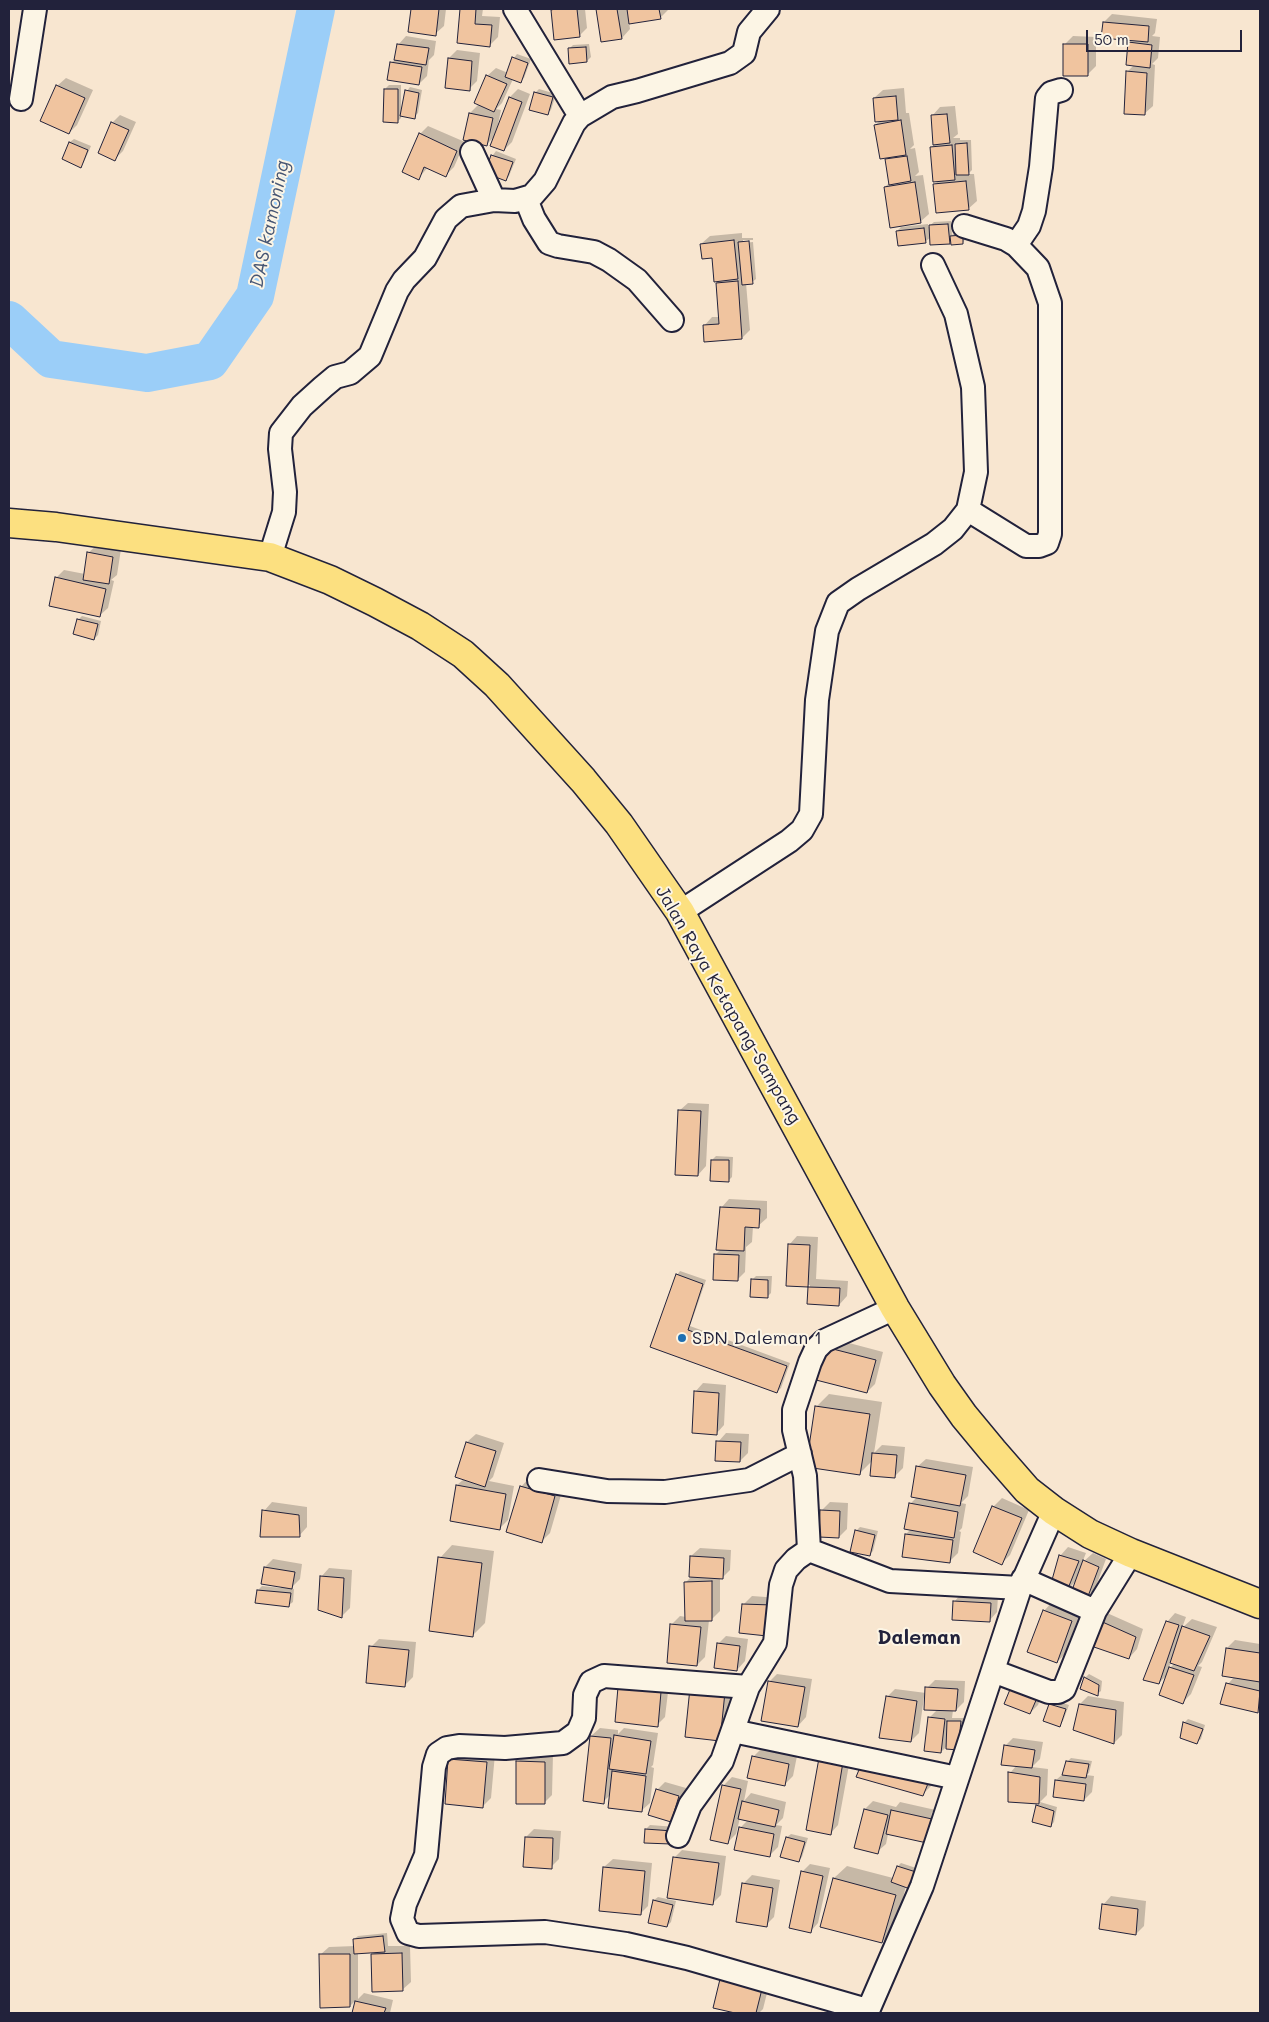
<!DOCTYPE html>
<style>
body{margin:0}
#map{position:relative;width:1269px;height:2022px;overflow:hidden;background:#f8e6d0;font-family:Mali,sans-serif}
canvas{display:block}
.frame{position:absolute;inset:0;border:10px solid #22223b;pointer-events:none}
.scale{position:absolute;left:1086px;top:30px;width:156px;height:22px;box-sizing:border-box;border:2px solid #22223b;border-top:0;padding-left:6px;font-size:15px;line-height:18px;white-space:nowrap;color:#22223b;-webkit-text-stroke:4px #fcf5e5;paint-order:stroke}
</style>
<div id="map">
<canvas width="1269" height="2022"></canvas>
<div class="frame"></div>
<div class="scale">50 m</div>
</div>
<script>
const ctx = document.querySelector('canvas').getContext('2d');
ctx.lineJoin = 'round';
function fill(path, color) { ctx.fillStyle = color; ctx.fill(path, 'evenodd'); }
const poly = rows => new Path2D(rows.map(r => 'M' + r).join(''));
function strokePath(path, color, width, dash) { ctx.strokeStyle = color; ctx.lineWidth = width; ctx.lineCap = dash ? 'butt' : 'round'; ctx.setLineDash(dash || []); ctx.stroke(path); }
function drawText(font, color, halo, rows, align = 'center') {
  ctx.font = font + ' Mali,sans-serif'; ctx.lineWidth = 4; ctx.setLineDash([]); ctx.textBaseline = 'middle'; ctx.strokeStyle = halo; ctx.fillStyle = color; for (const [text, x, y, turn = 0] of rows) {
    ctx.save(); ctx.translate(x, y); ctx.rotate((+turn || 0) * Math.PI / 180); ctx.textAlign = isNaN(turn) ? turn : align; if (halo) ctx.strokeText(text, 0, 0); ctx.fillText(text, 0, 0); ctx.restore();
  }
}
fill(poly([
 [412,9,446,9,444,26,435,34,409,31],
 [462,9,483,9,482,16,500,17,498,37,490,45,459,42],
 [554,9,585,9,587,28,579,36,552,10],
 [597,9,668,9,668,10,660,18,629,22,630,29,622,38,602,41],
 [1112,14,1157,19,1155,33,1152,36,1160,37,1158,58,1152,64,1155,65,1153,106,1144,114,1127,72,1134,65,1129,43,1132,39,1104,22],
 [406,36,436,41,434,55,429,60,427,76,419,84,391,63,396,58,398,45],
 [1073,36,1096,37,1096,66,1087,75,1064,45],
 [589,44,591,57,587,61,569,49,573,45],
 [457,50,480,53,477,81,469,89,449,58],
 [517,54,531,59,524,78,520,81,513,79,502,103,496,109,501,110,497,129,498,129,510,97,518,89,530,94,512,142,504,150,496,135,487,144,470,113,479,104,487,76,496,68,508,73,514,58],
 [66,78,93,90,77,125,69,133,57,86],
 [389,85,401,85,401,113,407,91,410,87,422,90,418,113,414,117,401,114,401,118,397,122,385,89],
 [904,88,906,113,909,113,914,145,910,149,915,148,919,172,915,176,923,175,929,214,920,222,885,187,890,182,886,160,890,156,875,125,880,121,874,98,883,90],
 [539,89,556,94,551,110,547,113,535,93],
 [955,106,958,134,953,138,960,138,960,140,971,140,972,170,968,174,974,174,977,201,968,209,934,185,939,180,931,148,934,144,932,116,940,107],
 [120,115,136,122,123,151,115,159,112,123],
 [428,126,465,142,454,167,446,175,428,167,418,179,420,134],
 [74,139,91,146,84,162,81,166,63,159,70,142],
 [496,151,516,159,509,176,506,179,487,172,493,155],
 [951,221,952,235,956,232,966,237,963,243,952,240,949,243,931,237,926,241,899,245,897,231,901,227,928,224,928,227,934,222],
 [742,233,742,238,753,238,753,240,743,240,743,243,753,242,756,279,752,282,746,283,750,330,742,338,704,326,712,317,720,317,717,280,713,257,701,244,710,236],
 [97,545,121,549,117,575,111,580,114,581,108,608,99,616,56,578,64,570,85,574,88,553],
 [82,616,101,621,98,635,94,639,78,620],
 [688,1103,709,1104,706,1166,698,1175,679,1111],
 [716,1156,733,1157,732,1177,728,1181,712,1160],
 [729,1199,767,1201,767,1218,758,1226,753,1226,752,1242,746,1247,745,1272,737,1280,715,1255,721,1249,721,1208],
 [797,1236,818,1237,816,1279,848,1281,847,1296,839,1305,809,1303,810,1285,787,1284,789,1245],
 [680,1271,706,1280,690,1326,790,1363,781,1388,777,1392,652,1346,677,1275],
 [756,1276,772,1276,771,1293,767,1297,752,1280],
 [834,1339,883,1352,875,1384,867,1392,818,1379],
 [703,1383,726,1385,724,1425,716,1434,695,1392],
 [829,1394,882,1402,874,1453,882,1445,905,1447,903,1468,895,1476,873,1460,860,1473,816,1407],
 [726,1433,749,1434,748,1453,740,1461,718,1442],
 [476,1434,504,1443,493,1477,489,1481,514,1486,508,1520,499,1529,457,1485,464,1479,457,1476,467,1442],
 [926,1459,973,1467,968,1496,961,1503,966,1504,962,1528,959,1531,961,1532,958,1553,950,1561,906,1534,911,1529,910,1504,917,1497,917,1467],
 [529,1478,563,1488,550,1533,542,1541,521,1487],
 [1002,1498,1029,1510,1010,1555,1002,1563,993,1507],
 [272,1502,307,1507,307,1527,299,1536,264,1511],
 [830,1502,848,1503,847,1529,839,1537,821,1511],
 [860,1527,878,1531,873,1551,869,1555,856,1531],
 [452,1545,494,1551,485,1623,472,1636,440,1558],
 [1068,1547,1086,1553,1082,1563,1093,1553,1106,1559,1095,1589,1087,1597,1077,1580,1067,1590,1060,1556],
 [700,1548,731,1550,730,1570,722,1578,720,1578,720,1611,712,1619,709,1620,705,1657,697,1665,671,1625,680,1616,686,1617,686,1582,692,1576,691,1556],
 [273,1559,302,1564,300,1579,290,1589,294,1589,293,1602,289,1605,258,1590,262,1586,281,1588,281,1586,262,1583,265,1567],
 [329,1568,352,1570,350,1608,342,1616,321,1577],
 [962,1593,998,1596,997,1612,989,1621,954,1602],
 [752,1596,779,1598,767,1634,744,1604],
 [1052,1602,1080,1613,1065,1654,1057,1662,1044,1611],
 [1107,1613,1143,1629,1137,1649,1129,1658,1099,1621],
 [1175,1613,1186,1617,1182,1628,1192,1619,1217,1627,1202,1662,1198,1666,1202,1667,1191,1694,1183,1702,1169,1673,1159,1683,1167,1622],
 [1171,1662,1175,1663,1168,1670],
 [726,1636,748,1639,745,1661,737,1670,718,1644],
 [379,1639,416,1642,413,1677,405,1685,371,1647],
 [1235,1640,1260,1644,1260,1708,1257,1711,1228,1684,1235,1676,1227,1648],
 [777,1674,812,1679,806,1717,798,1726,769,1682],
 [1089,1674,1102,1681,1101,1691,1097,1694,1085,1678],
 [935,1680,965,1681,964,1702,956,1710,953,1710,952,1718,964,1718,962,1745,948,1745,941,1752,929,1718,938,1709,924,1697,919,1733,911,1741,887,1697,895,1689,926,1693,927,1688],
 [669,1684,665,1717,657,1725,619,1688],
 [732,1684,727,1731,686,1736],
 [1044,1689,1038,1705,1030,1713,1006,1703],
 [1088,1696,1124,1702,1122,1735,1114,1743,1074,1729,1080,1704],
 [1054,1700,1069,1705,1063,1721,1060,1725,1050,1704],
 [1188,1719,1205,1725,1201,1739,1197,1742,1184,1723],
 [600,1728,618,1730,618,1734,624,1728,658,1733,653,1765,651,1767,654,1768,650,1803,641,1811,610,1795,603,1802,591,1736],
 [1013,1738,1043,1742,1040,1759,1032,1767,1048,1769,1047,1795,1040,1802,1057,1807,1054,1822,1051,1826,1037,1806,1041,1803,1009,1801,1010,1773,1017,1765,1005,1746],
 [761,1749,797,1756,793,1776,784,1785,753,1757],
 [458,1751,495,1754,491,1798,483,1806,450,1759],
 [526,1754,553,1754,552,1795,544,1803,518,1762],
 [851,1754,838,1825,830,1834,820,1758],
 [1071,1758,1092,1761,1089,1773,1086,1775,1094,1776,1092,1792,1084,1800,1056,1780,1064,1773,1067,1762],
 [937,1773,931,1786,923,1794,858,1777],
 [732,1777,748,1781,744,1801,751,1793,786,1802,783,1818,776,1825,782,1826,778,1847,770,1855,740,1828,748,1820,740,1818,736,1834,728,1842,712,1839,724,1785],
 [665,1782,686,1788,679,1813,670,1821,657,1790],
 [873,1801,896,1807,900,1802,940,1811,935,1834,926,1842,888,1834,886,1844,877,1852,856,1847,865,1809],
 [932,1812,935,1813,930,1834,928,1834],
 [650,1825,676,1827,645,1841,646,1829],
 [534,1829,561,1831,559,1859,551,1867,526,1837],
 [791,1834,808,1838,802,1857,798,1861,787,1837],
 [682,1850,726,1856,721,1895,713,1903,674,1858],
 [613,1859,652,1863,648,1906,640,1914,604,1867],
 [901,1863,919,1869,906,1886,895,1929,882,1942,834,1878,847,1866,893,1878,898,1866],
 [810,1864,830,1868,818,1923,810,1932,802,1872],
 [752,1875,780,1880,774,1917,766,1925,743,1884],
 [1111,1896,1146,1901,1144,1926,1136,1934,1103,1905],
 [658,1897,676,1901,671,1922,667,1926,654,1900],
 [387,1933,388,1946,410,1946,411,1982,402,1990,372,1955,375,1952,358,1953,358,1999,364,1993,393,2000,390,2013,353,2013,356,2000,350,2006,320,1955,329,1947,355,1946,354,1939,358,1936],
 [771,1977,763,2009,759,2013,740,2013,714,2007]
]), '#0003');
strokePath(poly([
 [9,320,51,359,147,373,210,361,255,296,316,9]
]), '#9bcef8', 38);
const building = poly([
 [411,9,439,9,436,36,408,32,411,9],
 [460,9,476,9,475,24,492,25,490,47,457,43,460,9],
 [555,9,577,9,580,37,554,40,551,10,555,9],
 [596,9,617,9,622,39,601,42,596,9],
 [627,9,659,9,661,19,629,24,627,9],
 [1103,22,1149,26,1148,42,1101,38,1103,22],
 [1128,42,1152,45,1150,68,1126,65,1128,42],
 [397,44,429,48,426,65,394,60,397,44],
 [1063,44,1088,44,1088,76,1063,76,1063,44],
 [586,47,587,62,569,64,568,48,586,47],
 [512,57,528,63,521,83,505,77,512,57],
 [448,58,472,61,470,91,445,88,448,58],
 [390,62,422,67,419,85,387,80,390,62],
 [1126,71,1147,73,1145,115,1124,114,1126,71],
 [486,75,507,84,494,112,474,103,486,75],
 [56,85,85,98,69,134,40,121,56,85],
 [384,89,398,89,398,123,383,122,384,89],
 [405,90,419,93,415,119,400,116,405,90],
 [534,92,553,97,548,115,529,110,534,92],
 [896,96,898,120,875,122,873,98,896,96],
 [509,97,522,102,504,151,490,146,509,97],
 [469,113,493,118,487,146,463,140,469,113],
 [947,114,950,143,933,145,931,115,947,114],
 [901,120,906,155,880,159,874,125,901,120],
 [111,122,129,130,115,161,98,153,111,122],
 [419,133,457,151,446,177,424,167,419,180,402,172,419,133],
 [69,142,88,150,81,168,62,159,69,142],
 [967,143,969,175,956,175,955,144,967,143],
 [952,145,955,180,933,182,930,147,952,145],
 [491,155,513,162,506,181,485,173,491,155],
 [907,156,911,181,889,185,885,159,907,156],
 [966,181,969,210,936,213,933,184,966,181],
 [915,182,921,223,890,228,884,187,915,182],
 [948,224,950,244,930,245,929,225,948,224],
 [924,228,926,243,898,246,896,231,924,228],
 [963,235,963,244,951,245,950,236,963,235],
 [734,240,738,279,714,282,712,258,702,259,700,244,734,240],
 [749,241,753,284,742,285,738,242,749,241],
 [738,281,742,339,704,342,703,325,719,324,716,283,738,281],
 [87,552,113,557,109,584,83,580,87,552],
 [55,577,106,589,100,617,49,606,55,577],
 [77,619,98,624,94,640,73,634,77,619],
 [678,1110,701,1111,698,1176,675,1175,678,1110],
 [711,1160,729,1160,729,1182,710,1181,711,1160],
 [720,1207,760,1209,759,1228,745,1227,744,1251,716,1250,720,1207],
 [788,1244,810,1245,808,1287,786,1286,788,1244],
 [714,1254,739,1255,738,1281,713,1280,714,1254],
 [676,1274,703,1284,688,1330,787,1366,777,1393,650,1347,676,1274],
 [751,1279,768,1280,768,1298,750,1297,751,1279],
 [808,1287,840,1288,839,1306,807,1304,808,1287],
 [825,1347,876,1360,867,1393,816,1380,825,1347],
 [694,1391,719,1393,717,1435,692,1433,694,1391],
 [815,1406,870,1414,860,1475,806,1467,815,1406],
 [716,1441,741,1442,740,1462,715,1461,716,1441],
 [466,1442,496,1451,485,1487,455,1477,466,1442],
 [872,1453,897,1455,895,1478,870,1476,872,1453],
 [916,1466,966,1475,960,1506,911,1497,916,1466],
 [456,1485,506,1494,500,1530,450,1521,456,1485],
 [520,1486,555,1496,542,1543,506,1532,520,1486],
 [909,1503,958,1512,954,1538,904,1529,909,1503],
 [992,1506,1022,1518,1002,1565,973,1552,992,1506],
 [262,1510,299,1515,300,1537,260,1537,262,1510],
 [820,1510,840,1511,839,1538,819,1537,820,1510],
 [855,1530,875,1535,870,1556,850,1552,855,1530],
 [905,1534,953,1540,950,1563,902,1557,905,1534],
 [1059,1555,1079,1561,1067,1591,1050,1587,1059,1555],
 [690,1556,724,1558,723,1579,689,1577,690,1556],
 [438,1557,482,1563,473,1637,429,1631,438,1557],
 [1083,1560,1099,1567,1087,1599,1071,1593,1083,1560],
 [264,1567,295,1572,292,1589,261,1584,264,1567],
 [320,1576,344,1578,342,1618,318,1610,320,1576],
 [712,1581,712,1621,685,1621,684,1582,712,1581],
 [257,1590,291,1593,289,1607,255,1603,257,1590],
 [953,1601,991,1603,990,1622,952,1620,953,1601],
 [742,1604,772,1605,767,1636,739,1633,742,1604],
 [1043,1610,1072,1621,1057,1663,1027,1652,1043,1610],
 [1098,1620,1136,1637,1129,1659,1091,1646,1098,1620],
 [1166,1621,1179,1625,1159,1684,1143,1680,1166,1621],
 [670,1624,701,1627,697,1666,667,1663,670,1624],
 [1182,1626,1210,1636,1194,1671,1170,1663,1182,1626],
 [717,1643,740,1646,737,1671,714,1668,717,1643],
 [369,1646,409,1650,405,1687,366,1683,369,1646],
 [1226,1648,1260,1653,1260,1682,1222,1676,1226,1648],
 [1169,1667,1194,1675,1183,1704,1159,1695,1169,1667],
 [1084,1677,1099,1685,1098,1696,1080,1689,1084,1677],
 [768,1681,805,1687,798,1727,761,1721,768,1681],
 [1226,1683,1260,1691,1258,1713,1220,1704,1226,1683],
 [618,1687,661,1692,658,1727,615,1722,618,1687],
 [925,1687,958,1689,956,1711,924,1710,925,1687],
 [1011,1687,1037,1698,1030,1714,1004,1704,1011,1687],
 [690,1688,725,1692,720,1741,685,1737,690,1688],
 [886,1696,917,1701,911,1742,879,1738,886,1696],
 [1049,1704,1066,1709,1060,1727,1043,1721,1049,1704],
 [1079,1704,1116,1710,1114,1744,1073,1730,1079,1704],
 [928,1717,945,1719,941,1753,924,1751,928,1717],
 [947,1721,961,1721,958,1750,946,1749,947,1721],
 [1183,1722,1203,1729,1197,1744,1180,1738,1183,1722],
 [614,1735,651,1741,646,1774,609,1769,614,1735],
 [590,1736,611,1738,604,1804,583,1801,590,1736],
 [1004,1745,1035,1750,1032,1768,1001,1765,1004,1745],
 [752,1756,789,1764,785,1786,747,1778,752,1756],
 [819,1758,843,1762,831,1835,806,1830,819,1758],
 [448,1759,487,1762,483,1808,445,1804,448,1759],
 [516,1761,545,1762,545,1804,516,1804,516,1761],
 [1066,1761,1089,1764,1086,1778,1062,1775,1066,1761],
 [861,1765,929,1781,923,1796,856,1777,861,1765],
 [612,1771,646,1776,642,1812,608,1808,612,1771],
 [1008,1772,1040,1777,1039,1804,1008,1802,1008,1772],
 [1055,1780,1086,1784,1084,1801,1053,1797,1055,1780],
 [722,1785,741,1789,728,1844,710,1840,722,1785],
 [656,1789,679,1796,671,1822,648,1815,656,1789],
 [742,1801,779,1810,775,1827,738,1819,742,1801],
 [1036,1805,1054,1811,1051,1827,1032,1822,1036,1805],
 [864,1809,888,1815,878,1854,854,1848,864,1809],
 [891,1810,932,1819,927,1843,886,1834,891,1810],
 [739,1827,774,1834,770,1857,734,1850,739,1827],
 [645,1829,673,1831,671,1844,644,1843,645,1829],
 [525,1837,553,1838,552,1869,523,1867,525,1837],
 [786,1837,805,1842,799,1862,780,1857,786,1837],
 [673,1857,719,1863,713,1905,667,1898,673,1857],
 [897,1866,916,1872,910,1889,891,1882,897,1866],
 [603,1867,645,1871,641,1915,599,1911,603,1867],
 [801,1871,823,1876,811,1933,789,1928,801,1871],
 [833,1878,896,1895,882,1943,820,1927,833,1878],
 [742,1883,773,1888,767,1927,736,1922,742,1883],
 [653,1900,673,1905,667,1927,648,1923,653,1900],
 [1102,1904,1138,1909,1136,1935,1099,1929,1102,1904],
 [383,1936,385,1952,354,1954,353,1939,383,1936],
 [402,1953,403,1991,372,1992,371,1954,402,1953],
 [319,1954,350,1954,350,2007,320,2008,319,1954],
 [721,1975,763,1985,756,2013,735,2013,713,2008,721,1975],
 [355,2001,386,2008,384,2013,352,2013,355,2001]
]);
fill(building, '#f0c49f');
strokePath(building, '#22223b', 1);
const minor = poly([
 [515,9,580,116],
 [21,99,35,9],
 [472,152,494,200],
 [526,199,534,219,549,243,558,246,594,252,609,260,637,280,672,320],
 [964,226,1006,239,1016,245,1038,268,1050,303,1050,534,1047,543,1039,546,1026,546,968,510],
 [1016,245,1029,226,1034,211,1041,167,1047,98,1051,93,1061,90],
 [270,557,284,512,285,492,280,449,281,433,302,406,323,387,335,377,350,373,370,356,397,291,404,280,425,258,446,219,461,206,494,200,515,201,532,196,545,181,574,123,580,116,612,97,637,91,730,63,744,53,749,32,768,9],
 [680,912,789,841,802,830,811,814,817,700,827,631,838,603,858,589,934,544,953,529,968,510,976,472,973,387,956,314,933,265],
 [539,1480,607,1491,665,1492,749,1480,800,1454],
 [809,1550,890,1581,1020,1588],
 [1023,1579,1095,1611],
 [993,1671,1049,1692,1058,1692,1064,1689,1095,1611,1131,1553],
 [748,1687,604,1676,591,1682,585,1695,584,1718,578,1732,563,1743,505,1748,459,1746,447,1748,438,1754,434,1767,426,1855,405,1904,402,1919,408,1933,419,1936,545,1932,626,1944,687,1958,867,2010],
 [733,1731,957,1778],
 [678,1836,690,1805,722,1761,748,1687,775,1643,781,1585,786,1570,796,1559,809,1550,805,1476,794,1430,794,1410,810,1362,816,1349,824,1341,895,1308],
 [867,2013,922,1886,1020,1588,1054,1511]
]);
const primary = poly([
 [9,523,56,527,270,557,330,580,375,602,420,626,463,654,497,685,583,780,619,824,680,912,895,1308,942,1385,964,1416,993,1451,1027,1490,1054,1511,1090,1534,1131,1553,1260,1604]
]);
strokePath(minor, '#22223b', 26);
strokePath(primary, '#22223b', 31);
strokePath(minor, '#fcf5e5', 22);
strokePath(primary, '#fce080', 28);
for (const [x, y, r, color] of [
 [682,1338,5,"#1f6fb2"]
]) { const dot = new Path2D(); dot.arc(x, y, r, 0, 2 * Math.PI); ctx.fillStyle = color; ctx.fill(dot); strokePath(dot, '#fcf5e5', 2); }
drawText('18px', '#22223b', '#fcf5e5', [
 ["Jalan Raya Ketapang-Sampang",728,1005,60]
]);
drawText('18px', '#22223b', '#fcf5e5', [
 ["SDN Daleman 1",692,1338]
], 'left');
drawText('italic 19px', '#465674', '#fcf5e5', [
 ["DAS kamoning",270,224,-78]
]);
drawText('bold 20px', '#22223b', '#fcf5e5', [
 ["Daleman",919,1638]
]);
</script>
